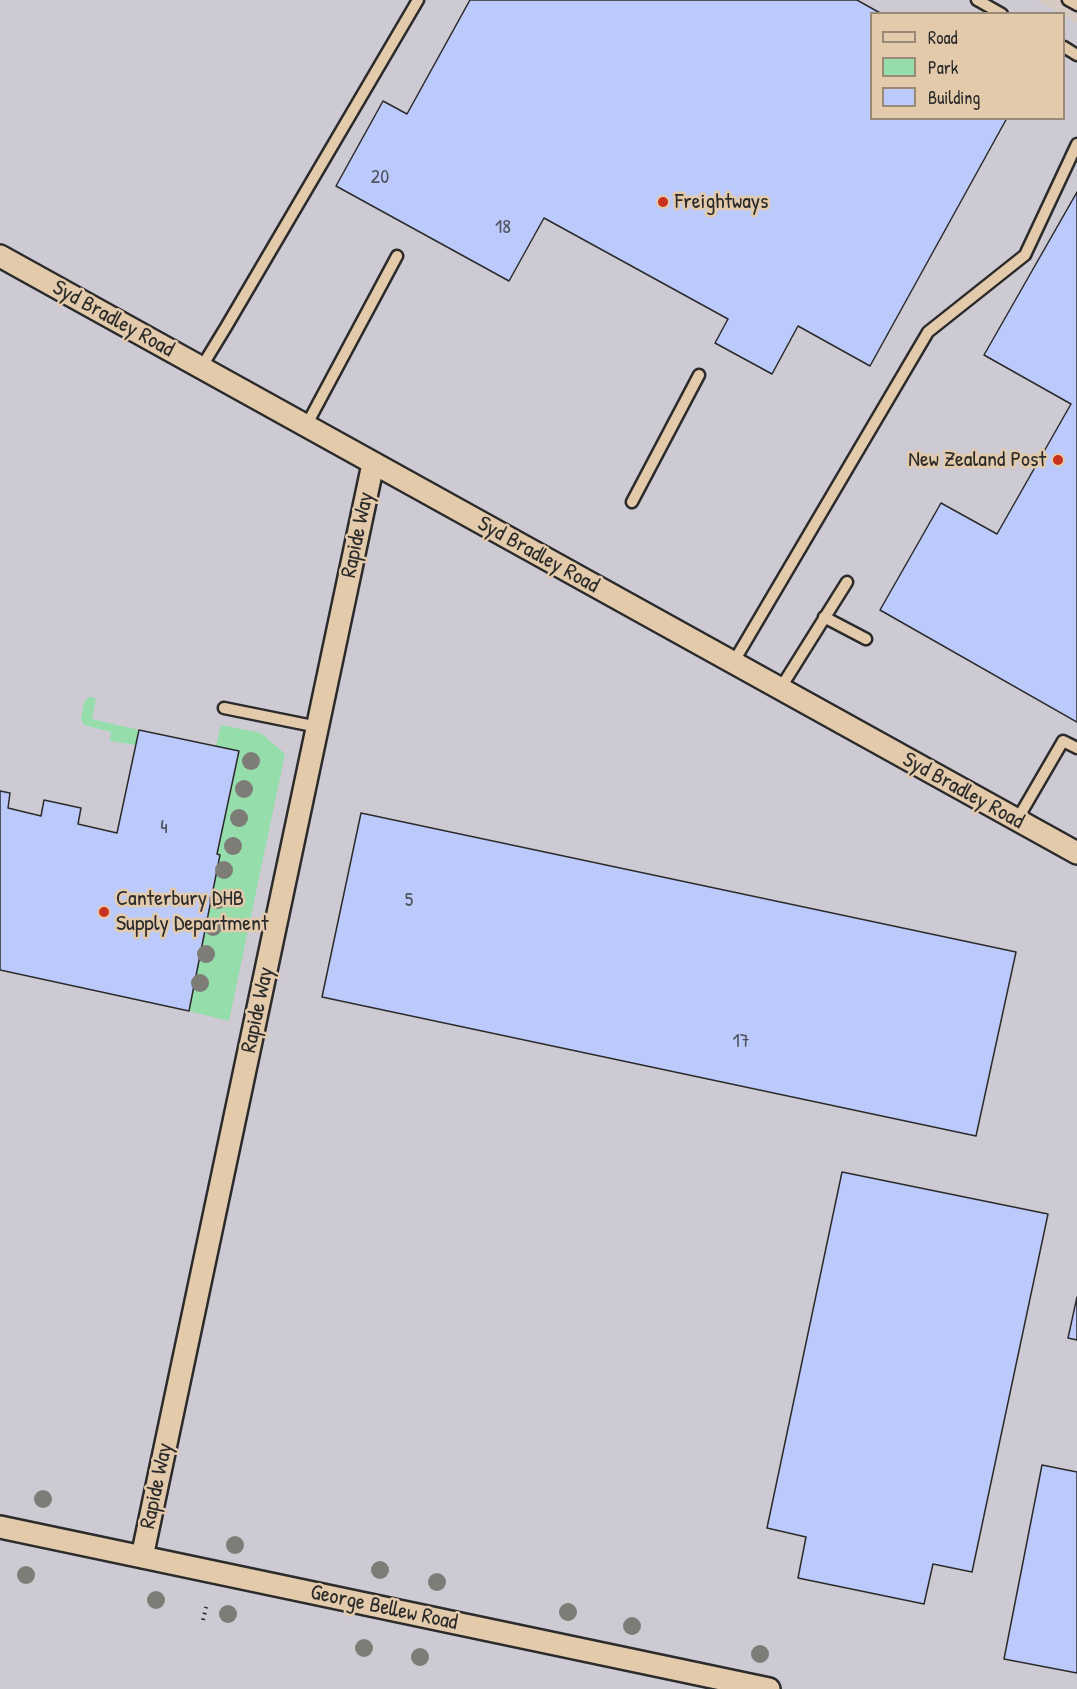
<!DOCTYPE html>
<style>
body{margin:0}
#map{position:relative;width:1077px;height:1689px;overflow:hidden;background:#d6cac3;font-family:"Patrick Hand",sans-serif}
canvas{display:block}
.legend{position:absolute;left:870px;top:12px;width:195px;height:108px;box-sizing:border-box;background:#e2caab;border:2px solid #998a78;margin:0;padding:8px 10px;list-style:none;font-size:18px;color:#2b2b2b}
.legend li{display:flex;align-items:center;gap:12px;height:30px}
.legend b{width:30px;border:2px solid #998a78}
</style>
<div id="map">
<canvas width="1077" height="1689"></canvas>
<ul class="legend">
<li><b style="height:8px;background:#e2caab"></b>Road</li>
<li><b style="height:16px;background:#95ddab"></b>Park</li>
<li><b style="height:16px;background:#bbcafa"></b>Building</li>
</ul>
</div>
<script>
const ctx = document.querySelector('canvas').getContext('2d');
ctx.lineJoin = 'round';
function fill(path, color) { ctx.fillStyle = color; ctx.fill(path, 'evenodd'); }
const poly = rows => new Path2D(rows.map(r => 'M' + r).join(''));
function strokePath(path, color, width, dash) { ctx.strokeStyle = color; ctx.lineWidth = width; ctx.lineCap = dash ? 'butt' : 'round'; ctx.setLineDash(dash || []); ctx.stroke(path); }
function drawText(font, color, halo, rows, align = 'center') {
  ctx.font = font + ' "Patrick Hand",sans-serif'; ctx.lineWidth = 5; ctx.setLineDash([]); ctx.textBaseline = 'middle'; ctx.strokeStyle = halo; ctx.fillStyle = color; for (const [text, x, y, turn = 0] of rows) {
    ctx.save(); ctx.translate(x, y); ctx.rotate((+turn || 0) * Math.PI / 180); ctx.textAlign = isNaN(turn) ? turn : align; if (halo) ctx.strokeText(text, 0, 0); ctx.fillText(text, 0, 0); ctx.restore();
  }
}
fill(poly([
 [0,0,1036,0,1060,13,872,14,872,118,1064,118,1064,15,1077,23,1077,1689,0,1689]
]), '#cecad4');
fill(poly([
 [89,697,96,698,92,719,139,730,136,745,110,741,111,732,84,725,81,719,84,702],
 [221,725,261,733,285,754,229,1021,189,1011,220,855,217,854,239,751,216,746]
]), '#95ddab');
const building = poly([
 [470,0,857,0,882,14,872,14,872,118,1007,118,870,366,798,326,772,374,715,343,728,319,544,218,509,281,336,186,383,101,407,114,470,0],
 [1077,192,1077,722,880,610,941,503,997,534,1071,404,984,355,1077,192],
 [139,730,239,751,217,854,220,855,189,1011,0,970,0,791,10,793,8,808,41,816,44,800,81,808,78,824,117,833,139,730],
 [361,813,1016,952,976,1136,322,997,361,813],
 [842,1172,1048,1214,972,1572,933,1564,924,1604,798,1578,806,1537,767,1528,842,1172],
 [1077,1297,1077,1340,1068,1338,1077,1297],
 [1042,1465,1077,1472,1077,1673,1004,1659,1042,1465]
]);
fill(building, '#bbcafa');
strokePath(building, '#2b2b2b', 1.5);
const lane = poly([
 [977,0,1002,14],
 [1068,0,1077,5],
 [1064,47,1077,55],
 [201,368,226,327,418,0],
 [306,426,397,256],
 [632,502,699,375],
 [824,617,866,639],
 [733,663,928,332,1025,255,1077,144],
 [780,689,847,582],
 [224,708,318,727],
 [1017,820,1063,741,1077,748]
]);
const street = poly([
 [0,256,1077,853],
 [0,1527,769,1689],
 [142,1557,373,464]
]);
strokePath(lane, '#2b2b2b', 15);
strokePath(street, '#2b2b2b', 26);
strokePath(poly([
 [203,1620,207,1604]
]), '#2b2b2b', 4, [1.5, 4.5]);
strokePath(lane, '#e2caab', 10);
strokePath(street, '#e2caab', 21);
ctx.fillStyle = '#7e7c77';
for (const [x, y] of [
 [251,761],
 [244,789],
 [239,818],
 [233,846],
 [224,870],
 [218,900],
 [213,927],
 [206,954],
 [200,983],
 [43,1499],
 [235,1545],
 [380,1570],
 [26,1575],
 [437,1582],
 [156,1600],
 [568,1612],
 [228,1614],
 [632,1626],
 [364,1648],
 [760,1654],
 [420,1657]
]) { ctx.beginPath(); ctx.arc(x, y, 9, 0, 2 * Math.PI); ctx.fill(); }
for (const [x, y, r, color] of [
 [663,202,6,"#c8321e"],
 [1058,460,6,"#c8321e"],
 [104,912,6,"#c8321e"]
]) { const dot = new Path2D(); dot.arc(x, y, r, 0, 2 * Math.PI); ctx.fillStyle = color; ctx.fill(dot); strokePath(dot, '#e2caab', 2); }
drawText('20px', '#4f535f', null, [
 ["20",380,178],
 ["18",503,228],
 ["4",164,828],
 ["5",409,901],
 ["17",741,1042]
]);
drawText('22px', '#2b2b2b', '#e2caab', [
 ["Freightways",675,202],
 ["New Zealand Post",1046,460,"right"],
 ["Canterbury DHB",116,899],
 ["Supply Department",116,924]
], 'left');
drawText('22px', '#2b2b2b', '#e2caab', [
 ["Syd Bradley Road",113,319,29],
 ["Rapide Way",358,535,-78],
 ["Syd Bradley Road",538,555,29],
 ["Syd Bradley Road",963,791,29],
 ["Rapide Way",258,1010,-78],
 ["Rapide Way",157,1486,-78],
 ["George Bellew Road",384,1608,12]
]);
</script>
